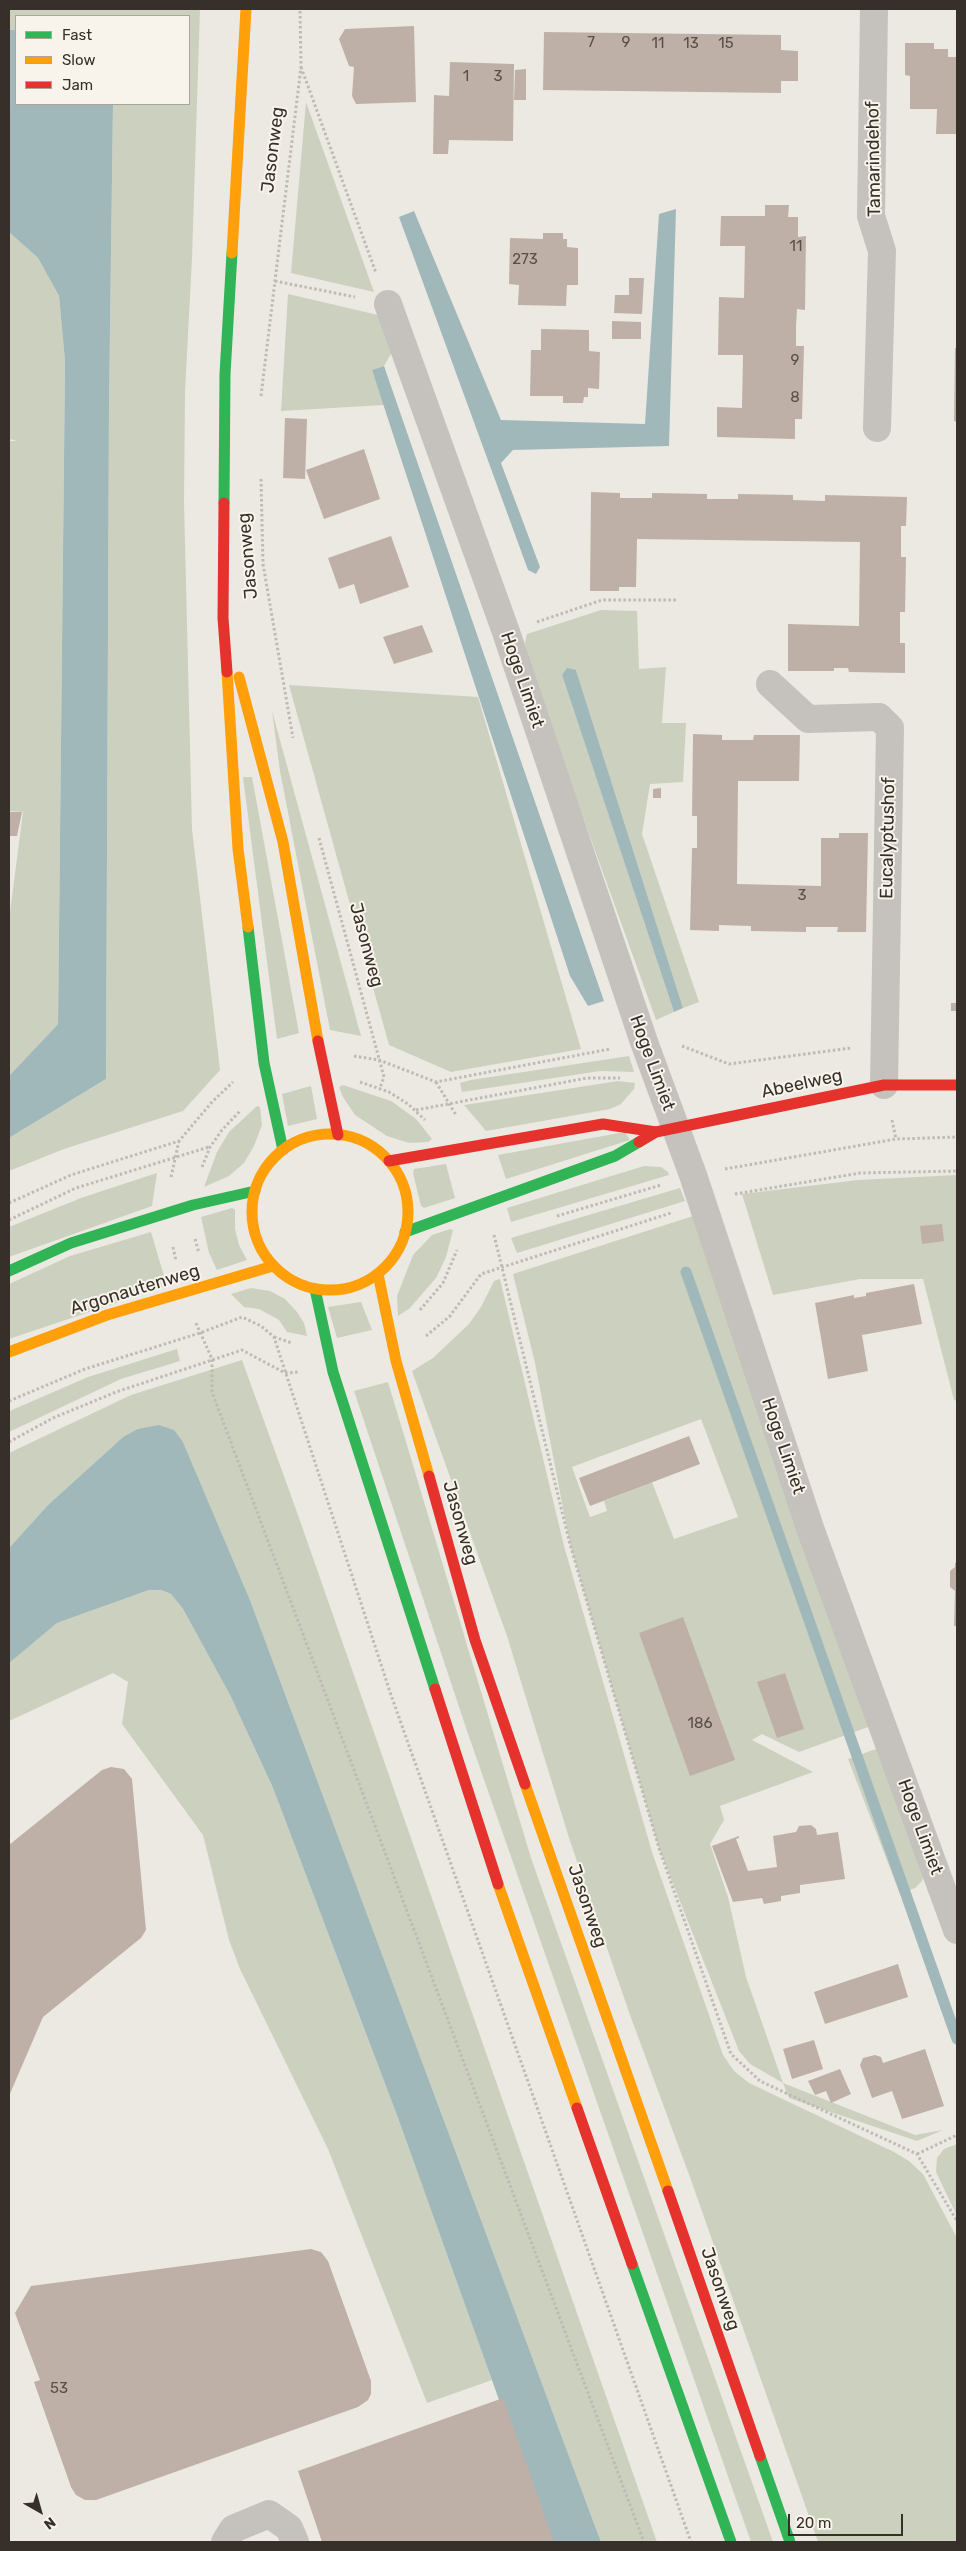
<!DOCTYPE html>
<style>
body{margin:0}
#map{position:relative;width:966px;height:2551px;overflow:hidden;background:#ece9e3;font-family:Rubik,sans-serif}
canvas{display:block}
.frame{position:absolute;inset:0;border:10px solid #362f2a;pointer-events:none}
.legend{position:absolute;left:15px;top:15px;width:175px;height:90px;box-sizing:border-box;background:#f8f4eb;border:1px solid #aaa59e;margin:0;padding:6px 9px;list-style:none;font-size:15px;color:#362f2a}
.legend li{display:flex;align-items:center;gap:10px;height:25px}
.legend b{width:25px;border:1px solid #aaa59e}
.north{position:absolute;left:15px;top:2486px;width:50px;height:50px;-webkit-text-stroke:4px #f8f4eb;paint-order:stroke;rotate:142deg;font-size:14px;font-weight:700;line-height:20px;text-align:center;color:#362f2a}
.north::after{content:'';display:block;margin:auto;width:18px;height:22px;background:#362f2a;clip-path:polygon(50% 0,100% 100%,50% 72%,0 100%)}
.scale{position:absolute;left:788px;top:2514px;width:115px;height:22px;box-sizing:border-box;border:2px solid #362f2a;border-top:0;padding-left:6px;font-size:15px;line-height:18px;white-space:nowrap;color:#362f2a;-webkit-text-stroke:4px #f8f4eb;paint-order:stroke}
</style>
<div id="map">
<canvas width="966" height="2551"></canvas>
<div class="frame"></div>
<ul class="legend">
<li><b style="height:6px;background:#30b455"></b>Fast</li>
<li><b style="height:6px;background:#ff9f0a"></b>Slow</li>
<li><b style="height:6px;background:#e5322d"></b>Jam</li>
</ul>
<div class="north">N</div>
<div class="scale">20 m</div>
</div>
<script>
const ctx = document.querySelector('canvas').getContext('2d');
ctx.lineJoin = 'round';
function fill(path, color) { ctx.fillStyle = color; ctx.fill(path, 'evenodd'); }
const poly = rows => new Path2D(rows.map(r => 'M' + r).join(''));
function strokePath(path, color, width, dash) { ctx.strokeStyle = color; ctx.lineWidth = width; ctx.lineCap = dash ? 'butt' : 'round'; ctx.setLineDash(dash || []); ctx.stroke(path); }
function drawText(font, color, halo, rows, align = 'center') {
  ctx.font = font + ' Rubik,sans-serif'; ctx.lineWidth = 4; ctx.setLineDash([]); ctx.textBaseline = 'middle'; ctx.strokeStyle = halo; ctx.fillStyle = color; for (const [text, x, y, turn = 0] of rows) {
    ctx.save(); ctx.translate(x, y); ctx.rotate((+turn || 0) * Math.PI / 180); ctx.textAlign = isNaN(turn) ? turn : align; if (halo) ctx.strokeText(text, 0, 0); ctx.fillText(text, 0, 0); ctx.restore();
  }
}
fill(poly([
 [9,9,200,9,192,258,185,392,184,502,192,829,220,1070,183,1111,64,1149,9,1171,9,1138,106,1079,109,407,113,104,189,104,189,16,16,16,16,30,9,30],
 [306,102,374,292,291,273],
 [9,232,38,258,59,296,65,361,58,1024,9,1076,9,920,23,812,9,811,9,441,18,441,9,439],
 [288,294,378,315,392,352,384,366,372,370,384,405,281,411],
 [601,610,637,611,639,669,666,667,662,723,686,723,683,782,650,784,642,834,699,1002,683,1008,576,670,562,675,674,1012,656,1020,533,678,525,643,527,634],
 [289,685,478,697,581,1049,451,1072,389,1045],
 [272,711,361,1036,330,1030,280,771],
 [243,777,252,777,299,1033,277,1039],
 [629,1056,634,1072,600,1071,462,1092,460,1083,471,1080],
 [618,1081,635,1083,634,1089,621,1104,610,1109,486,1131,464,1105],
 [343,1085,391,1101,416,1119,432,1139,428,1142,409,1143,387,1136,355,1115,343,1097,339,1087],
 [311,1086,317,1119,288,1126,282,1094],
 [257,1106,260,1107,262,1125,254,1146,244,1163,229,1176,204,1187,217,1152,229,1132],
 [625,1132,630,1140,506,1179,498,1155],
 [446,1164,455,1198,424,1208,421,1206,413,1173,414,1169],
 [644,1166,661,1167,668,1172,669,1175,511,1222,507,1208],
 [157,1173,152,1206,9,1257,9,1227,81,1198],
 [957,1175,957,1401,954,1400,923,1279,860,1279,773,1295,742,1194,858,1180],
 [680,1188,685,1201,517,1253,511,1238],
 [232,1208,235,1210,235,1229,239,1245,247,1260,217,1270,209,1253,201,1217],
 [693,1216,871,1726,799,1752,762,1734,752,1740,813,1772,720,1806,724,1820,710,1844,728,1897,746,1977,783,2083,915,2135,943,2130,917,2141,789,2098,783,2083,750,2064,739,2051,659,1848,570,1544,535,1363,513,1274],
 [701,1419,738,1517,674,1539,652,1482,604,1501,607,1511,590,1517,572,1467],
 [450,1229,453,1230,446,1257,436,1278,410,1308,398,1316,397,1296,413,1255,432,1235],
 [151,1232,167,1286,9,1339,9,1284,70,1256],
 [500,1279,564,1546,652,1852,723,2055,734,2071,749,2083,894,2152,909,2161,923,2174,957,2238,957,2542,818,2542,691,2180,630,2015,569,1838,507,1636,412,1371,433,1358,469,1324,481,1307,494,1281],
 [251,1288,270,1291,285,1299,297,1312,304,1323,307,1336,287,1332,279,1320,259,1309,244,1307,231,1294],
 [361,1302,372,1330,337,1338,328,1307],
 [177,1349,180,1361,121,1379,9,1432,9,1412,12,1410,88,1377],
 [242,1360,298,1515,657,2542,601,2542,250,1600,183,1442,123,1437,48,1505,9,1548,9,1453,131,1395],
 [388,1382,531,1858,773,2542,751,2542,467,1731,354,1391],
 [149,1590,161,1590,171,1594,183,1609,230,1695,273,1788,398,2118,492,2380,427,2403,328,2149,240,1969,229,1940,203,1835,122,1724,128,1682,113,1673,9,1721,9,1663,15,1657,57,1623],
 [879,1748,924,1871,922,1881,915,1888,900,1894,848,1759],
 [957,2144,957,2216,936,2172,937,2158,944,2149]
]), '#cbd1be');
fill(poly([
 [9,30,16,30,16,104,113,104,109,407,106,1079,9,1138,9,1076,58,1024,65,361,59,296,38,258,9,232],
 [676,209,669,446,513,450,501,463,540,567,536,574,528,570,399,217,414,211,501,420,645,424,659,214],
 [384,366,604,1001,588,1006,570,976,372,370],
 [567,668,576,670,683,1008,674,1012,562,675],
 [159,1425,174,1430,183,1442,250,1600,601,2542,550,2542,398,2118,273,1788,230,1695,183,1609,171,1594,161,1590,149,1590,57,1623,9,1663,9,1548,48,1505,123,1437,138,1429]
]), '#a1b8bb');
strokePath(poly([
 [686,1272,957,2039]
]), '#a1b8bb', 11);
fill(poly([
 [414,26,416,102,356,104,352,96,354,67,349,66,339,39,345,29],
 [544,32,781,35,781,50,798,51,798,81,781,81,781,93,543,90],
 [905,43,934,43,934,49,948,49,948,57,957,57,957,134,936,134,937,109,910,109,910,76,905,75],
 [450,62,514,64,513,141,449,140,448,154,433,154,434,95,449,96],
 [526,69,526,100,514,100,515,70],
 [765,205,789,205,788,217,798,217,798,237,806,236,805,310,797,309,796,327,796,346,804,346,802,419,795,419,795,439,717,437,717,407,742,408,743,355,718,355,719,297,744,298,745,246,720,246,721,216,765,216],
 [543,233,563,233,563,239,567,239,567,247,578,248,578,285,567,285,566,306,518,305,519,285,509,284,510,238,543,239],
 [629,278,644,278,642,314,614,313,615,295,629,295],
 [612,321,641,322,641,339,612,339],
 [541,329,589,330,589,351,600,352,599,389,588,388,588,397,584,397,583,403,563,403,563,396,530,396,531,350,541,350],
 [955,348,957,348,957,422,954,421],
 [285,418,307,419,305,479,283,478],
 [364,449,380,499,324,519,306,470],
 [591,492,620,493,620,498,652,498,652,493,707,494,707,499,738,499,738,494,793,495,793,500,825,501,825,495,907,497,906,526,901,526,901,557,906,557,905,612,900,612,900,643,905,643,905,673,849,672,848,668,834,668,834,671,788,671,788,624,859,626,860,542,637,539,636,587,619,587,619,591,590,591],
 [391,536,409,587,360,604,354,584,339,589,328,558],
 [422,625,433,652,394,664,383,637],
 [693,734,722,735,722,740,753,740,754,735,800,735,799,781,738,781,737,884,821,886,821,838,839,838,839,833,868,833,866,932,837,932,838,927,806,927,806,932,751,931,751,926,719,925,719,931,690,930,692,848,697,848,697,816,692,816],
 [661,788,661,798,653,798,653,789],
 [9,812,22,812,17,836,9,836],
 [951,1003,957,1003,957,1011,951,1011],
 [942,1224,944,1241,922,1244,920,1226],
 [914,1284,922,1324,862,1335,868,1371,828,1379,815,1303,854,1295,854,1298,866,1296,866,1293],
 [689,1436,700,1464,590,1506,579,1478],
 [957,1562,957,1626,954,1626,955,1591,950,1587,950,1571,955,1567,955,1563],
 [683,1617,735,1760,690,1776,639,1633],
 [785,1673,804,1729,777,1738,757,1682],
 [111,1767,124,1769,132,1779,146,1930,141,1938,43,2017,9,2096,9,1845,102,1770],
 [811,1825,816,1829,817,1835,838,1832,845,1879,800,1885,800,1893,781,1896,781,1901,764,1904,762,1898,733,1902,712,1846,739,1836,739,1838,736,1839,748,1871,777,1867,773,1836,796,1832,799,1826],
 [898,1964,908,1997,825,2024,814,1992],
 [814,2040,823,2069,792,2079,783,2049],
 [925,2049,944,2106,902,2119,892,2091,872,2098,860,2065,863,2058,875,2055,881,2057,883,2063],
 [840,2069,851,2094,831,2103,826,2091,815,2095,808,2081],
 [311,2249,321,2252,328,2261,371,2381,371,2394,368,2400,358,2407,96,2500,85,2500,76,2495,71,2487,34,2382,40,2380,15,2313,31,2286],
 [503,2398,554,2542,322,2542,298,2471]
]), '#beb0a6');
strokePath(poly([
 [301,67,376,273],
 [275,281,355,297],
 [261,396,301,67,300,9],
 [261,479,263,564,293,738],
 [537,622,602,600,678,600],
 [319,838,384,1077,380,1088],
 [682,1046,729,1064,851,1048],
 [354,1056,379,1060,436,1082,610,1049],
 [360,1082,389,1092,408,1104,425,1120],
 [436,1082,456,1115],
 [416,1110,587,1078,620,1078],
 [892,1120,896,1139],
 [202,1167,210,1147,222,1130,240,1111],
 [725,1169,896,1139,957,1137],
 [171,1177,179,1141],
 [735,1194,860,1173,957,1171],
 [9,1203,71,1175,179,1141,212,1102,233,1082],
 [557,1216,661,1185],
 [9,1220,76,1188,209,1147],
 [494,1235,570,1544,659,1848,731,2054,760,2081,917,2154,957,2221],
 [195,1239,199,1253],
 [173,1247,176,1261],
 [420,1310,443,1283,457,1250],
 [196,1323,212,1359,212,1392,644,2542],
 [426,1336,450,1316,481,1274,671,1213],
 [274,1337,292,1343],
 [9,1401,85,1369,200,1333,242,1317,261,1326,274,1337,390,1692,691,2542],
 [9,1442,53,1418,116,1392,242,1350,285,1373,299,1372],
 [917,2154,957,2135]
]), '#bebab4', 3, [2.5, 2.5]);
strokePath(poly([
 [874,9,871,216,882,251,877,428],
 [388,304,506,632,644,1042,693,1175,810,1528,957,1930],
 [770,684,808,719,879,717,890,728,884,1085],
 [225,2542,233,2529,269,2514,289,2528,295,2542]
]), '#c5c1bc', 28);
strokePath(poly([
 [224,503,225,374,232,253],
 [248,927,264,1063,283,1150],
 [405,1232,615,1156,639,1142],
 [9,1271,71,1243,193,1205,255,1191],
 [315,1289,333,1372,435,1689],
 [632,2264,731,2542],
 [760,2456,790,2542]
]), '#30b455', 11);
strokePath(poly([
 [232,253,246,9],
 [227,672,238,849,248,927],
 [239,677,283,842,318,1041],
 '252 1212a78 78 0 1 1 156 0a78 78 0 1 1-156 0Z',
 [378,1274,396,1361,429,1476],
 [9,1352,107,1315,273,1266],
 [525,1784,668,2191],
 [498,1884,577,2108]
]), '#ff9f0a', 11);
strokePath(poly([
 [224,503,223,618,227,672],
 [318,1041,338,1135],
 [639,1142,656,1132,884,1085,957,1085],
 [389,1161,603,1124,656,1132],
 [429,1476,475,1640,525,1784],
 [435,1689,498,1884],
 [577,2108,632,2264],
 [668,2191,760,2456]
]), '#e5322d', 11);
drawText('15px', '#584f49', null, [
 ["7",591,43],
 ["9",626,43],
 ["11",658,44],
 ["13",691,44],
 ["15",726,44],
 ["1",466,77],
 ["3",498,77],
 ["11",796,247],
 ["273",525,260],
 ["9",795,361],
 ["8",795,398],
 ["3",802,896],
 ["186",700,1724],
 ["53",59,2389]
]);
drawText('18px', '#362f2a', '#f8f4eb', [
 ["Jasonweg",273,150,-83],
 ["Tamarindehof",874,159,-91],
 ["Jasonweg",248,556,-95],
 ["Hoge Limiet",522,680,71],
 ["Eucalyptushof",888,838,-89],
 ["Jasonweg",366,945,75],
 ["Hoge Limiet",652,1063,70],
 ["Abeelweg",802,1084,-12],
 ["Argonautenweg",135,1290,-17],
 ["Hoge Limiet",783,1446,71],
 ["Jasonweg",460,1523,74],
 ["Hoge Limiet",920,1827,70],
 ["Jasonweg",587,1906,71],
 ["Jasonweg",720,2289,71]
]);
</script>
